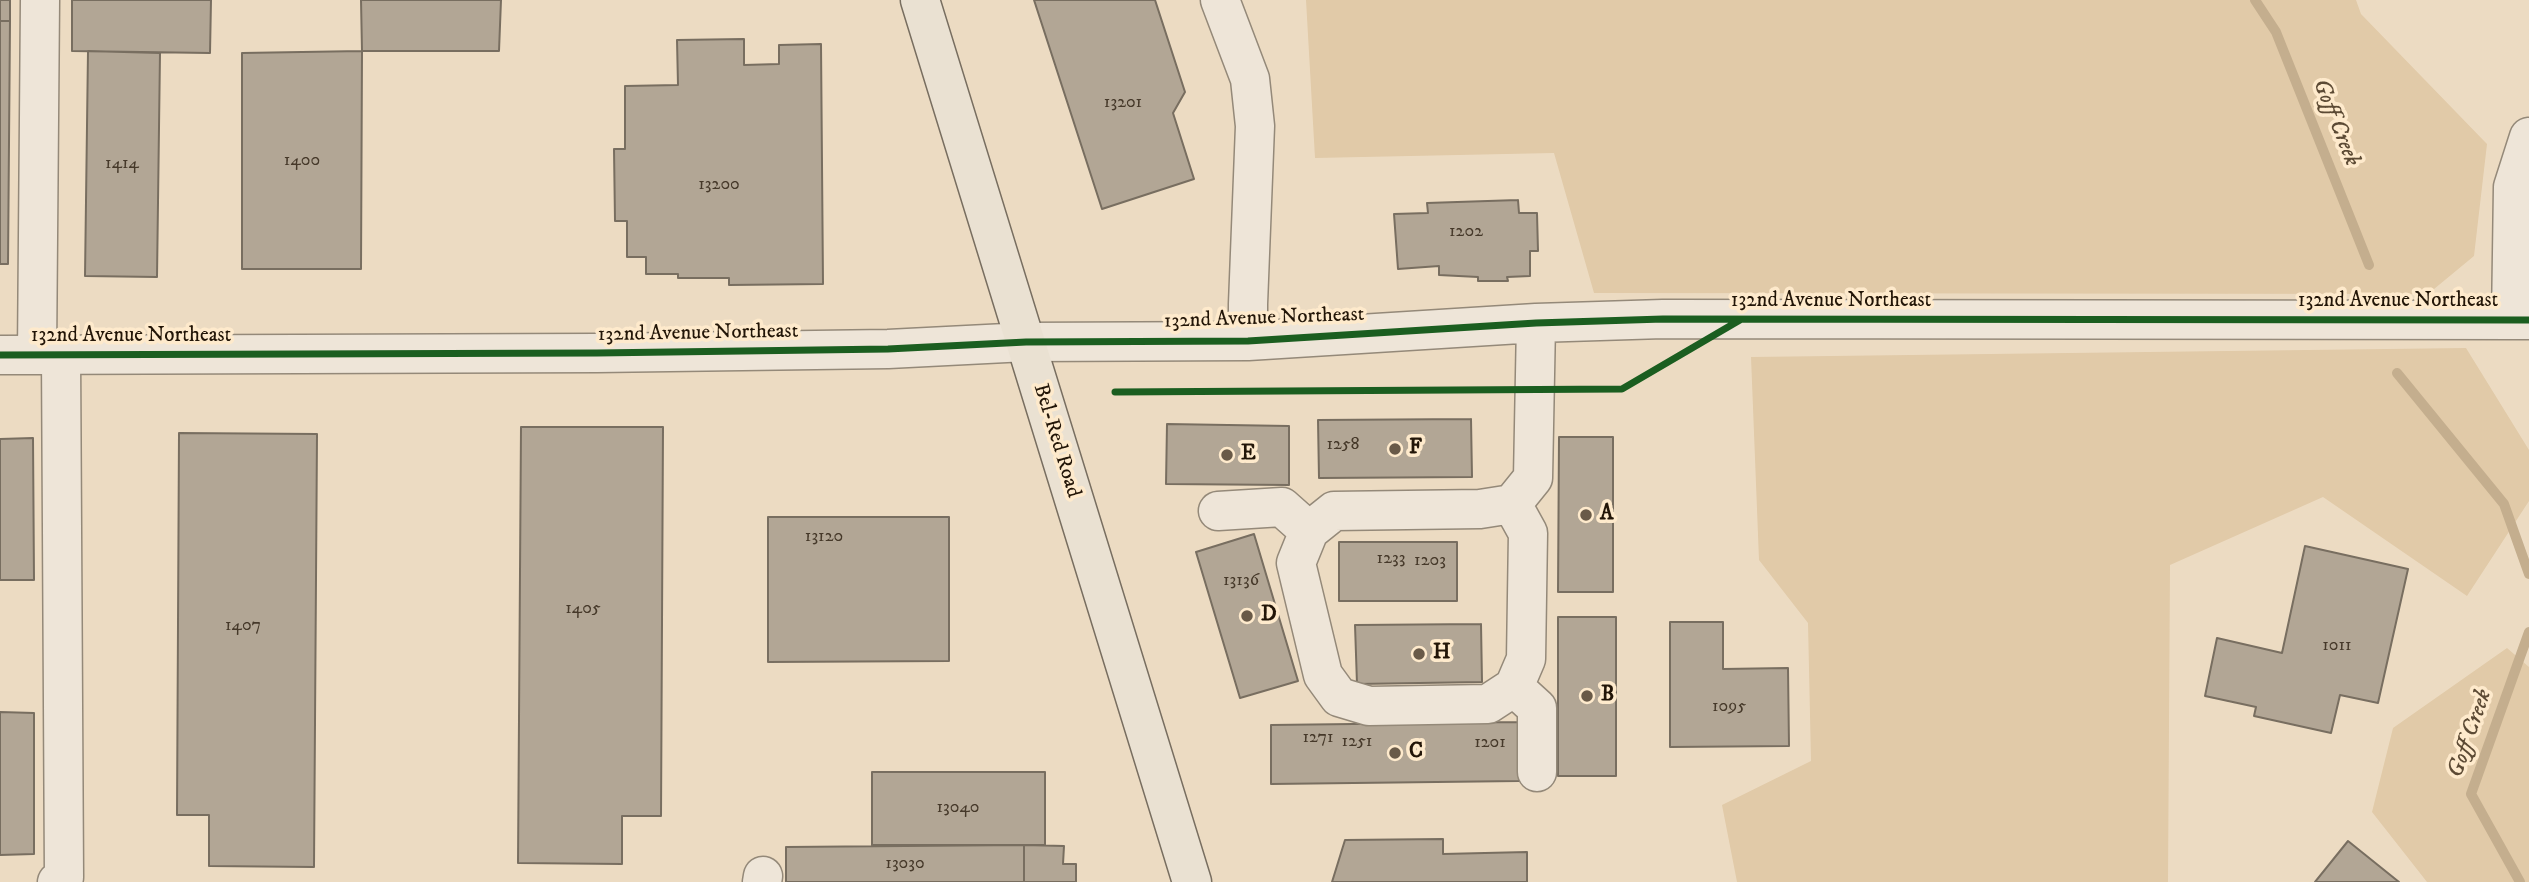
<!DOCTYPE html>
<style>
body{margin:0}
canvas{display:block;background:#ecdbc2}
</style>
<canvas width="2529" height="882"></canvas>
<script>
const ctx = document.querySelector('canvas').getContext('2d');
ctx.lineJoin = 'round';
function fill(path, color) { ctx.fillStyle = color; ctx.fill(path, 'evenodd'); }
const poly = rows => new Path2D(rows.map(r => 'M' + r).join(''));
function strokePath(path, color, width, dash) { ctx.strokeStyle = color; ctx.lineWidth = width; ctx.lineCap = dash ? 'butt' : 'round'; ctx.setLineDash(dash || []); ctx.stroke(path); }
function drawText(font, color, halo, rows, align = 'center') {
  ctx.font = font + ' "IM FELL DW Pica",serif'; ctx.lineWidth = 7; ctx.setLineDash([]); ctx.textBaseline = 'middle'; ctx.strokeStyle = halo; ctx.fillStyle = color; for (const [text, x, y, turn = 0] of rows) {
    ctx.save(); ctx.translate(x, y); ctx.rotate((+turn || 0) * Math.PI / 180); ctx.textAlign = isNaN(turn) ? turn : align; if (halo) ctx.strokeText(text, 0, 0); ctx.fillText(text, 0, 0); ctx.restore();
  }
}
fill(poly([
 [1306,0,2356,0,2361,14,2487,144,2474,256,2428,294,1594,293,1554,153,1315,158],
 [2466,348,2529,450,2529,501,2467,596,2323,497,2170,565,2168,882,1737,882,1722,805,1811,761,1808,623,1759,560,1751,357],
 [2507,648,2529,667,2529,882,2427,882,2372,812,2393,728]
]), '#e1caa8');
strokePath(poly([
 [2255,0,2276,32,2369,265],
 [2397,373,2504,504,2529,574],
 [2520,882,2471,794,2529,632]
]), '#c4ae8e', 10);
const building = poly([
 [0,0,10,0,10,21,0,21,0,0],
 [72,0,211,0,210,53,72,51,72,0],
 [361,0,501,0,499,51,362,51,361,0],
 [1034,0,1155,0,1185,92,1173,113,1194,179,1102,209,1034,0],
 [0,21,10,21,8,264,0,264,0,21],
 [744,39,744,65,779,64,779,45,821,44,823,284,729,285,729,278,678,278,678,274,646,274,646,257,627,257,627,221,615,221,614,149,625,149,625,86,678,85,677,40,744,39],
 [88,51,160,53,157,277,85,276,88,51],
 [362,51,361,269,242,269,242,53,362,51],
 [1518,200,1519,213,1537,213,1538,251,1530,251,1530,276,1507,277,1508,281,1478,281,1478,277,1439,275,1439,266,1398,269,1394,214,1428,213,1427,203,1518,200],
 [1471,419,1472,477,1319,478,1318,420,1471,419],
 [1167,424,1289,426,1289,485,1166,484,1167,424],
 [521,427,663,427,661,816,622,816,622,864,518,863,521,427],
 [179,433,317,434,314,867,209,866,209,815,177,815,179,433],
 [1559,437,1613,437,1613,592,1558,592,1559,437],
 [33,438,34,580,0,580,0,439,33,438],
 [768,517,949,517,949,661,768,662,768,517],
 [1254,534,1298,681,1240,698,1196,552,1254,534],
 [1339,542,1457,542,1457,601,1339,601,1339,542],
 [2305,546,2408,569,2378,703,2340,695,2331,733,2254,716,2256,707,2205,696,2217,638,2282,653,2305,546],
 [1558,617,1616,617,1616,776,1558,776,1558,617],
 [1670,622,1723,622,1723,669,1788,668,1789,746,1670,747,1670,622],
 [1481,624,1482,682,1357,684,1355,625,1481,624],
 [0,712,34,713,34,854,0,855,0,712],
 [1518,722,1519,781,1271,784,1271,725,1518,722],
 [872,772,1045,772,1045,845,872,845,872,772],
 [1443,839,1443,854,1527,852,1527,882,1332,882,1345,840,1443,839],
 [2348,841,2399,882,2315,882,2348,841],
 [1024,845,1064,846,1063,864,1076,864,1076,882,1024,882,1024,845],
 [1024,845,1024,882,786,882,786,847,1024,845]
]);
fill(building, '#b2a695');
strokePath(building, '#786e60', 2);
const minor = poly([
 [1220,0,1250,79,1255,126,1248,304,1248,341],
 [2511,320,2513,187,2529,137],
 [1536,323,1533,478,1512,504,1528,533,1526,659,1514,687,1537,708,1537,772],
 [0,355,597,353,888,349,1026,342,1248,341,1536,323,1663,319,2529,320],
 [37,355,40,0],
 [1218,511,1282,507,1309,531,1334,511,1480,509,1512,504],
 [1309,531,1296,563,1323,675,1339,697,1369,706,1488,704,1514,687],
 [57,882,64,877,61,355],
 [762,882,763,876]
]);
const major = poly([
 [920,0,1192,882]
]);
strokePath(minor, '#948979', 41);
strokePath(major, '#786e60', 41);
strokePath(minor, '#eee5d8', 38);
strokePath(major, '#eae1d2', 38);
strokePath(poly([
 [0,355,597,353,888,349,1026,342,1248,341,1536,323,1663,319,2529,320],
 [1115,392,1622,389,1740,320]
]), '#1b5e20', 7);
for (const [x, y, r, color] of [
 [1395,449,7,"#695a48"],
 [1227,455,7,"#695a48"],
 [1586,515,7,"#695a48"],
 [1247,616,7,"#695a48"],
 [1419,654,7,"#695a48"],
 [1587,696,7,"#695a48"],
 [1395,753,7,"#695a48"]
]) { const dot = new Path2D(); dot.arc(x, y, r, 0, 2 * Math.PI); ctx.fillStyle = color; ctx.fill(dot); strokePath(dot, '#feeacc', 2.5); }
drawText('18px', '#46392a', null, [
 ["13201",1123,103],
 ["1400",302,161],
 ["1414",122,164],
 ["13200",719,185],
 ["1202",1466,232],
 ["1258",1343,445],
 ["13120",824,537],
 ["1233",1391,559],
 ["1203",1430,561],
 ["13136",1241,581],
 ["1405",583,609],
 ["1407",243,626],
 ["1011",2337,646],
 ["1095",1729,707],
 ["1271",1318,738],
 ["1251",1357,742],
 ["1201",1490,743],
 ["13040",958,808],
 ["13030",905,864]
]);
drawText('21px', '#221507', '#feeacc', [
 ["132nd Avenue Northeast",1831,302],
 ["132nd Avenue Northeast",2398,302],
 ["132nd Avenue Northeast",1264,319,-2],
 ["132nd Avenue Northeast",698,334,-1],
 ["132nd Avenue Northeast",131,337],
 ["Bel-Red Road",1056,441,73]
]);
drawText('bold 21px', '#221507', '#feeacc', [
 ["F",1409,449],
 ["E",1241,455],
 ["A",1600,515],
 ["D",1261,616],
 ["H",1433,654],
 ["B",1601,696],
 ["C",1409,753]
], 'left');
drawText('italic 23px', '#5c4a34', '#feeacc', [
 ["Goff Creek",2335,123,68],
 ["Goff Creek",2471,734,-71]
]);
</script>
